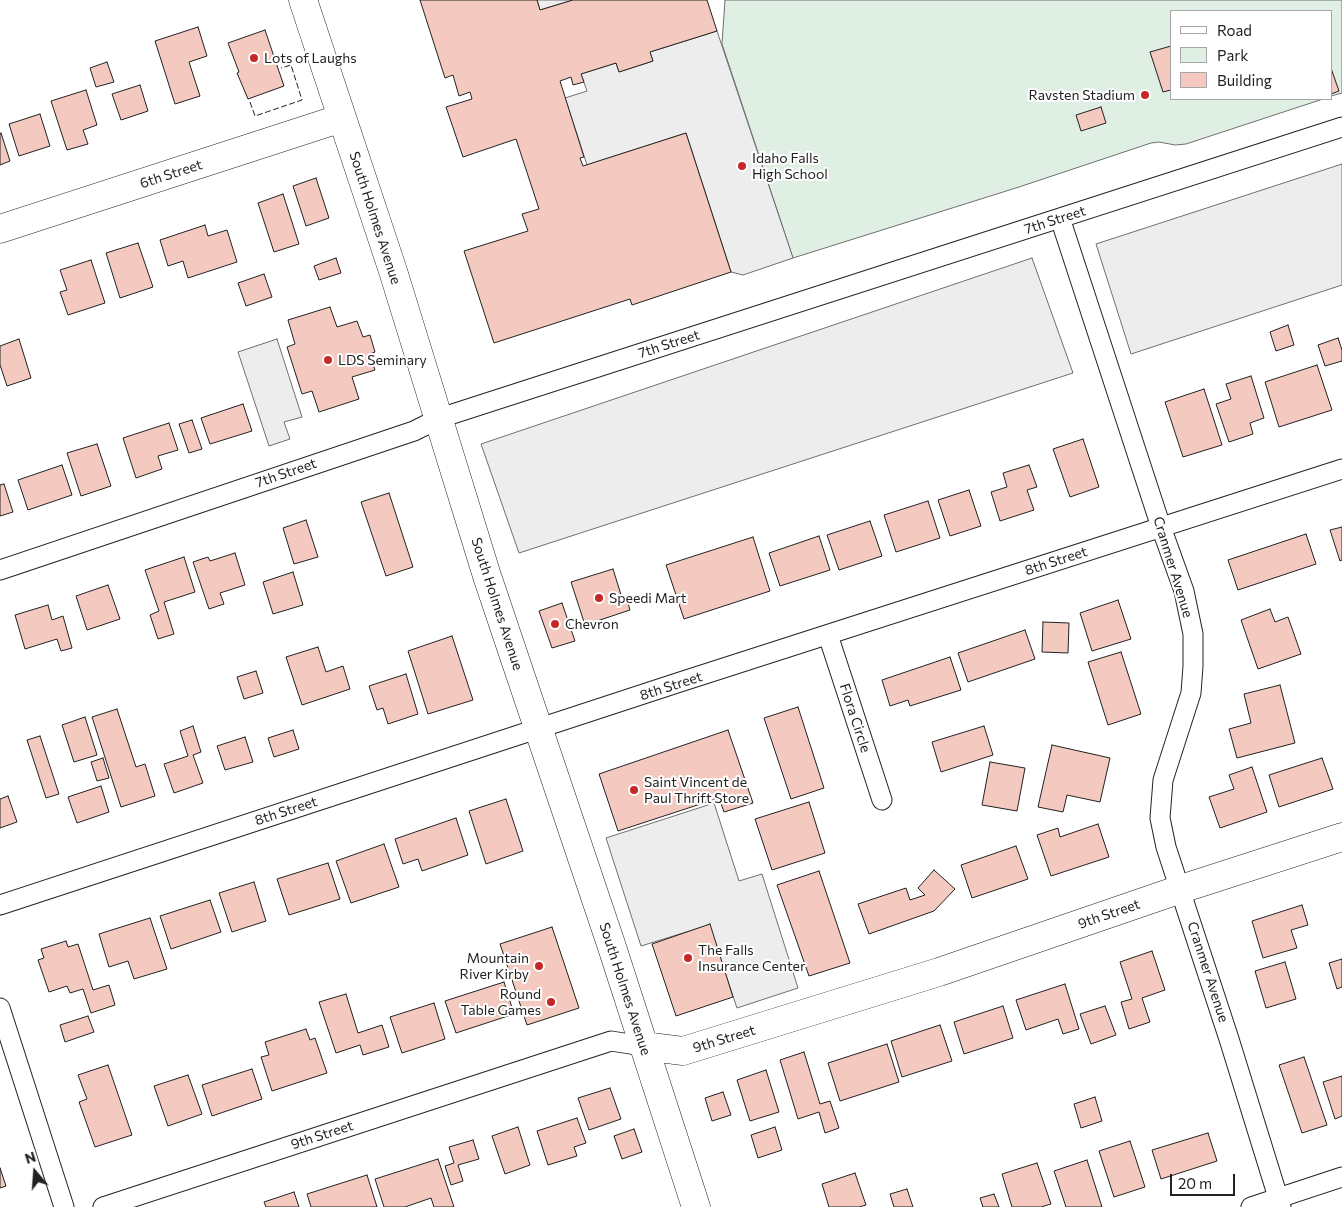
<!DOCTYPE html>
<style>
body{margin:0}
#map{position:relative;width:1342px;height:1207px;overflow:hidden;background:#fff;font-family:Commissioner,sans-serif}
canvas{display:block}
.legend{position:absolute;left:1170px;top:10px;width:162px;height:90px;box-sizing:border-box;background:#fff;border:1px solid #a7a7a7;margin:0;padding:6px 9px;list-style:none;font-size:15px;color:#222}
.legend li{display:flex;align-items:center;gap:10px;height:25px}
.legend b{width:25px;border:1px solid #a7a7a7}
.north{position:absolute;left:10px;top:1147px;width:50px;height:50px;-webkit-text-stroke:4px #fff;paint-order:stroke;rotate:342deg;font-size:14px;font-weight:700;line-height:20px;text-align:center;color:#222}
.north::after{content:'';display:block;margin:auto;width:18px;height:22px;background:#222;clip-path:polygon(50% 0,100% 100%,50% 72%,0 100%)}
.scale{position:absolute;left:1170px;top:1174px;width:65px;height:22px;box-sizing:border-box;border:2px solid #222;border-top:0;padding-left:6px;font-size:15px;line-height:18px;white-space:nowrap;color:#222;-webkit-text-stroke:4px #fff;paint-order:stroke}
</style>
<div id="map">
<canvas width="1342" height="1207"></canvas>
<ul class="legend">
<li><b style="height:6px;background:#fff"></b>Road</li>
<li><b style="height:14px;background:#e0efe3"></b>Park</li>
<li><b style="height:14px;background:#f3c9c0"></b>Building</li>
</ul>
<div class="north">N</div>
<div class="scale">20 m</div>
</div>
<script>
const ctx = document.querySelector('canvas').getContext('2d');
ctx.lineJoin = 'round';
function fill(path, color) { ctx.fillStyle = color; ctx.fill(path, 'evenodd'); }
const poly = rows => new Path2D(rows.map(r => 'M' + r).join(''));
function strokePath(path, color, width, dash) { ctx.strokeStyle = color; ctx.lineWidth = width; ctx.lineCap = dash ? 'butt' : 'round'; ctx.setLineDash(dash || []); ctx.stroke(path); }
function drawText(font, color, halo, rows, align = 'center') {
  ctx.font = font + ' Commissioner,sans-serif'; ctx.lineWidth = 4; ctx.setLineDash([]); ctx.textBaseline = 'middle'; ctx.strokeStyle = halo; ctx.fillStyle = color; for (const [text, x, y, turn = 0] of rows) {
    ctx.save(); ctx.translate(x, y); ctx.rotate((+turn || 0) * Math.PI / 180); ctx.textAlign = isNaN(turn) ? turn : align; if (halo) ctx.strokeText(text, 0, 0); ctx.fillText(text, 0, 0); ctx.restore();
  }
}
const green = poly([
 [725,0,1342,0,1342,93,1331,96,1331,11,1171,11,1171,99,1323,99,1186,144,1175,145,1159,142,1151,143,1019,187,793,258,722,44,725,0]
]);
fill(green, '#e0efe3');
strokePath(green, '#6f6f6f', 1);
const parking = poly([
 [537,0,573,0,540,10,537,0],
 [717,31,793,258,743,275,731,272,686,133,587,165,565,98,587,91,581,74,616,63,619,72,653,61,650,52,717,31],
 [1342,164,1342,285,1131,354,1096,244,1342,164],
 [1032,258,1073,373,519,553,481,444,1032,258],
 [277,339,302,417,284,422,290,439,269,446,238,352,277,339],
 [714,803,739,881,762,874,798,988,737,1008,709,925,641,946,606,838,714,803]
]);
fill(parking, '#ededed');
strokePath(parking, '#6f6f6f', 1);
const building = poly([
 [420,0,537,0,540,10,573,0,707,0,717,31,650,52,653,61,619,72,616,63,581,74,584,82,573,85,571,77,560,81,584,157,580,158,583,166,686,133,731,272,632,305,630,299,494,343,464,251,528,231,522,214,539,209,516,139,463,157,446,107,472,99,470,92,459,96,453,75,445,78,420,0],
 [198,27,207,56,189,62,200,96,175,104,155,41,198,27],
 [265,30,284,86,248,99,237,73,239,72,228,43,265,30],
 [1171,46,1171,90,1163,92,1150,52,1171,46],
 [107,62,114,82,96,87,90,68,107,62],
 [1332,71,1339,91,1331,94,1331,72,1332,71],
 [140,85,148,111,121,120,112,94,140,85],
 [86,90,97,125,83,130,88,144,67,150,51,101,86,90],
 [1101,107,1106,123,1081,131,1076,115,1101,107],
 [40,114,50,146,19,156,9,124,40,114],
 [1,133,10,161,0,165,0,134,1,133],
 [316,178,329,218,306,226,293,186,316,178],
 [283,194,299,244,274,252,258,203,283,194],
 [205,225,208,236,227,230,237,262,188,278,183,261,168,266,160,240,205,225],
 [138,243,153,287,120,298,106,253,138,243],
 [336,258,341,273,319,280,314,266,336,258],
 [91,260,105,303,68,315,60,292,67,290,60,270,91,260],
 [264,274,272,297,246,306,238,283,264,274],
 [330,307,337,327,357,321,363,337,370,335,375,352,370,354,375,370,352,377,359,399,319,412,312,391,302,394,287,347,295,344,288,320,330,307],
 [1288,325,1294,345,1276,351,1270,332,1288,325],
 [1338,338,1342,350,1342,361,1325,366,1318,345,1338,338],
 [19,339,31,378,7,386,0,365,0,346,19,339],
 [1317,365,1332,410,1279,427,1265,382,1317,365],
 [1251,376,1264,418,1250,423,1253,434,1229,442,1216,404,1231,399,1226,384,1251,376],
 [1204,389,1222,445,1183,457,1165,402,1204,389],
 [243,404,252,431,210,444,201,418,243,404],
 [192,420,202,449,189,453,179,424,192,420],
 [169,423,178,450,158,456,162,469,136,478,123,438,169,423],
 [1083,439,1099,487,1070,497,1053,449,1083,439],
 [97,444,111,486,81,496,67,453,97,444],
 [62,465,72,495,28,510,18,480,62,465],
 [1029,465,1037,487,1027,490,1034,510,1000,521,991,492,1007,487,1003,473,1029,465],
 [4,484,13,512,0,516,0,485,4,484],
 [969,490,981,526,950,536,938,500,969,490],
 [389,493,413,567,386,576,361,502,389,493],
 [928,501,940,538,896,552,884,515,928,501],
 [306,520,318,557,294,564,283,528,306,520],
 [870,521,882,556,839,570,827,535,870,521],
 [1342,527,1342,560,1340,561,1330,530,1342,527],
 [1306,534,1316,564,1238,590,1228,560,1306,534],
 [819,536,830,570,780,586,769,553,819,536],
 [753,537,770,591,684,619,666,565,753,537],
 [235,553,245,585,220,593,224,604,209,609,193,562,208,557,210,561,235,553],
 [184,557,195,592,164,602,174,634,158,639,150,615,159,611,145,570,184,557],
 [613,569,622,598,626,597,630,610,585,625,571,582,613,569],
 [293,572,303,605,273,614,263,582,293,572],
 [108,585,120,619,87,630,76,596,108,585],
 [1118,600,1131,639,1092,651,1080,613,1118,600],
 [562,603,575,641,552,648,539,611,562,603],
 [48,605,52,620,63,616,72,648,61,651,57,639,25,649,15,615,48,605],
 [1270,609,1275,622,1288,617,1301,654,1258,669,1241,620,1270,609],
 [1043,622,1069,623,1068,653,1042,652,1043,622],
 [1025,630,1035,659,968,682,958,653,1025,630],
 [452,636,473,700,428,714,408,651,452,636],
 [318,647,326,672,343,666,350,689,302,705,286,657,318,647],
 [1121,652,1141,714,1108,725,1088,662,1121,652],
 [950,657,961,690,910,706,908,700,890,706,882,680,950,657],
 [256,671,263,693,244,699,237,677,256,671],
 [406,674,418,714,388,724,383,708,377,710,369,686,406,674],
 [1280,685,1295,743,1237,758,1229,729,1251,723,1244,694,1280,685],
 [798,707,824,788,791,799,764,718,798,707],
 [117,709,136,767,145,764,155,796,121,807,92,717,117,709],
 [85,717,97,755,74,762,62,725,85,717],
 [193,726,201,752,193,755,203,783,174,793,164,764,188,756,180,731,193,726],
 [984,726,993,755,941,772,932,742,984,726],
 [293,730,299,749,274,757,268,738,293,730],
 [728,730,753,803,724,812,719,798,618,831,599,774,728,730],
 [40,736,59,794,46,798,27,740,40,736],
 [245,737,253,762,225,770,217,746,245,737],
 [1052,745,1110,758,1100,802,1067,795,1063,812,1038,807,1052,745],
 [103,758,109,778,97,781,91,762,103,758],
 [1322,758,1333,789,1279,807,1269,775,1322,758],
 [990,762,1025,768,1017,811,982,805,990,762],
 [1252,767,1267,812,1220,828,1209,797,1234,789,1229,775,1252,767],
 [101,786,109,812,77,823,68,797,101,786],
 [8,796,17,822,0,828,0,799,8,796],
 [506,799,523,851,486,864,469,811,506,799],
 [809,802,825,853,772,870,755,819,809,802],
 [456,818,468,855,422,871,418,859,403,864,395,839,456,818],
 [1098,824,1109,857,1051,876,1037,835,1058,828,1060,837,1098,824],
 [384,844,399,887,351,903,336,861,384,844],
 [1016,846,1028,879,972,898,961,865,1016,846],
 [328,863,340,899,289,915,277,879,328,863],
 [934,870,955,889,934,911,869,934,858,904,906,888,910,900,925,895,918,888,934,870],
 [819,871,850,963,809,976,777,885,819,871],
 [254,882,266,921,232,932,219,893,254,882],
 [210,900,221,932,171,949,160,916,210,900],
 [1302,905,1308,925,1291,930,1297,948,1263,958,1252,921,1302,905],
 [150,918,167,969,134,979,128,961,109,967,99,934,150,918],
 [710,924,733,997,676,1016,652,944,710,924],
 [552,927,579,1008,527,1025,500,944,552,927],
 [66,941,68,947,78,944,93,990,109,985,115,1005,91,1013,83,989,70,993,67,986,49,992,38,960,44,958,41,949,66,941],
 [1152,951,1165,990,1142,998,1150,1022,1129,1029,1121,1002,1132,999,1120,962,1152,951],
 [1342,959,1342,987,1337,989,1329,963,1342,959],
 [1285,962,1296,999,1266,1008,1255,971,1285,962],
 [504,982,514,1014,456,1033,445,1001,504,982],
 [1065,984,1079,1029,1063,1034,1058,1019,1026,1030,1016,1000,1065,984],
 [346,994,358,1033,382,1025,389,1047,363,1055,360,1045,336,1053,319,1002,346,994],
 [434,1003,445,1039,402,1053,390,1017,434,1003],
 [1003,1006,1013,1038,964,1054,954,1022,1003,1006],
 [1105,1006,1116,1035,1091,1044,1080,1014,1105,1006],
 [88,1016,94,1032,65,1042,60,1025,88,1016],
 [940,1025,952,1061,902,1077,891,1041,940,1025],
 [306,1029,310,1040,315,1038,327,1073,272,1091,261,1057,269,1055,265,1042,306,1029],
 [887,1044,899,1082,840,1101,828,1063,887,1044],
 [804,1052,820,1104,830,1101,839,1128,825,1133,819,1112,798,1119,780,1060,804,1052],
 [1304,1057,1327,1125,1302,1133,1279,1065,1304,1057],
 [108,1065,132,1135,95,1147,79,1102,87,1099,78,1075,108,1065],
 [252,1069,262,1099,212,1116,202,1085,252,1069],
 [766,1070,779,1112,750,1121,737,1080,766,1070],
 [188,1075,202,1114,168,1126,154,1086,188,1075],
 [1342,1076,1342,1116,1335,1119,1323,1082,1342,1076],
 [610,1088,621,1119,589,1130,578,1098,610,1088],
 [723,1092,731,1115,712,1121,705,1098,723,1092],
 [1095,1097,1102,1121,1081,1128,1074,1104,1095,1097],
 [577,1118,586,1143,574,1147,577,1156,548,1165,537,1131,577,1118],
 [518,1127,530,1165,505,1174,492,1136,518,1127],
 [775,1127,782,1150,758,1158,751,1135,775,1127],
 [634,1129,642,1152,622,1159,614,1136,634,1129],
 [1208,1133,1217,1161,1161,1179,1152,1150,1208,1133],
 [473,1140,479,1159,458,1165,463,1181,451,1185,445,1166,454,1163,449,1147,473,1140],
 [1130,1141,1145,1187,1114,1197,1099,1151,1130,1141],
 [438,1159,454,1207,434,1207,431,1198,405,1207,384,1207,375,1179,438,1159],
 [1087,1160,1102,1207,1066,1207,1054,1171,1087,1160],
 [1037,1163,1051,1204,1041,1207,1012,1207,1002,1174,1037,1163],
 [0,1168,6,1186,0,1188,0,1168],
 [855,1173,866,1205,859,1207,829,1207,822,1184,855,1173],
 [367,1175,377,1207,311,1207,307,1194,367,1175],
 [907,1189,913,1207,894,1207,890,1194,907,1189],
 [294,1192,299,1207,266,1207,264,1202,294,1192],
 [994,1194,999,1207,983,1207,980,1198,994,1194]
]);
fill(building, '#f3c9c0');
strokePath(building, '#222', 1);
const street = poly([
 [1060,218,1161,527,1184,591,1193,634,1193,666,1191,693,1163,780,1160,818,1166,847,1229,1039,1281,1207],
 [0,570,414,431,440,418,1342,127],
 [828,635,882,800],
 [0,905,677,683,1342,469],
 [0,1008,64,1207],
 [103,1207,611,1041,643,1046],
 [1251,1207,1342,1177]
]);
const secondary = poly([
 [303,0,393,271,487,576,611,944,696,1207],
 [0,229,342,118],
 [643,1046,683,1051,939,972,1181,889,1342,837]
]);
strokePath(street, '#222', 21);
strokePath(secondary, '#222', 29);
strokePath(street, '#fff', 19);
strokePath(secondary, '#fff', 28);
strokePath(poly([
 [250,102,255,116,302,100,291,65,281,68]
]), '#222', 1, [6, 2.5]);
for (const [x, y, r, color] of [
 [254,58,5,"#c62828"],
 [1145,95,5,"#c62828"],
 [742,166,5,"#c62828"],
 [328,360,5,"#c62828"],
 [599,598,5,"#c62828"],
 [555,624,5,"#c62828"],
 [634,790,5,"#c62828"],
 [688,958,5,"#c62828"],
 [539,966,5,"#c62828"],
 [551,1002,5,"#c62828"]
]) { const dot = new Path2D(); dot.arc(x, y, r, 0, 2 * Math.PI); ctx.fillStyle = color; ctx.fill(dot); strokePath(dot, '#fff', 2); }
drawText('14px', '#222', '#fff', [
 ["Lots of Laughs",264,58],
 ["Ravsten Stadium",1135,95,"right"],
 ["Idaho Falls",752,158],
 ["High School",752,174],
 ["LDS Seminary",338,360],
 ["Speedi Mart",609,598],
 ["Chevron",565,624],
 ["Saint Vincent de",644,782],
 ["Paul Thrift Store",644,798],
 ["The Falls",698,950],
 ["Insurance Center",698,966],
 ["Mountain",529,958,"right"],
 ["River Kirby",529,974,"right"],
 ["Round",541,994,"right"],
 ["Table Games",541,1010,"right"]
], 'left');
drawText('14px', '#222', '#fff', [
 ["6th Street",171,174,-18],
 ["South Holmes Avenue",375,218,72],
 ["7th Street",1055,220,-18],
 ["7th Street",669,344,-18],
 ["7th Street",286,473,-19],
 ["8th Street",1056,561,-18],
 ["Cranmer Avenue",1173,567,73],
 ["South Holmes Avenue",497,604,72],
 ["8th Street",671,686,-18],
 ["Flora Circle",855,718,72],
 ["8th Street",286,811,-18],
 ["9th Street",1109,914,-19],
 ["Cranmer Avenue",1208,972,72],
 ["South Holmes Avenue",625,989,72],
 ["9th Street",724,1039,-17],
 ["9th Street",322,1135,-18]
]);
</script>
